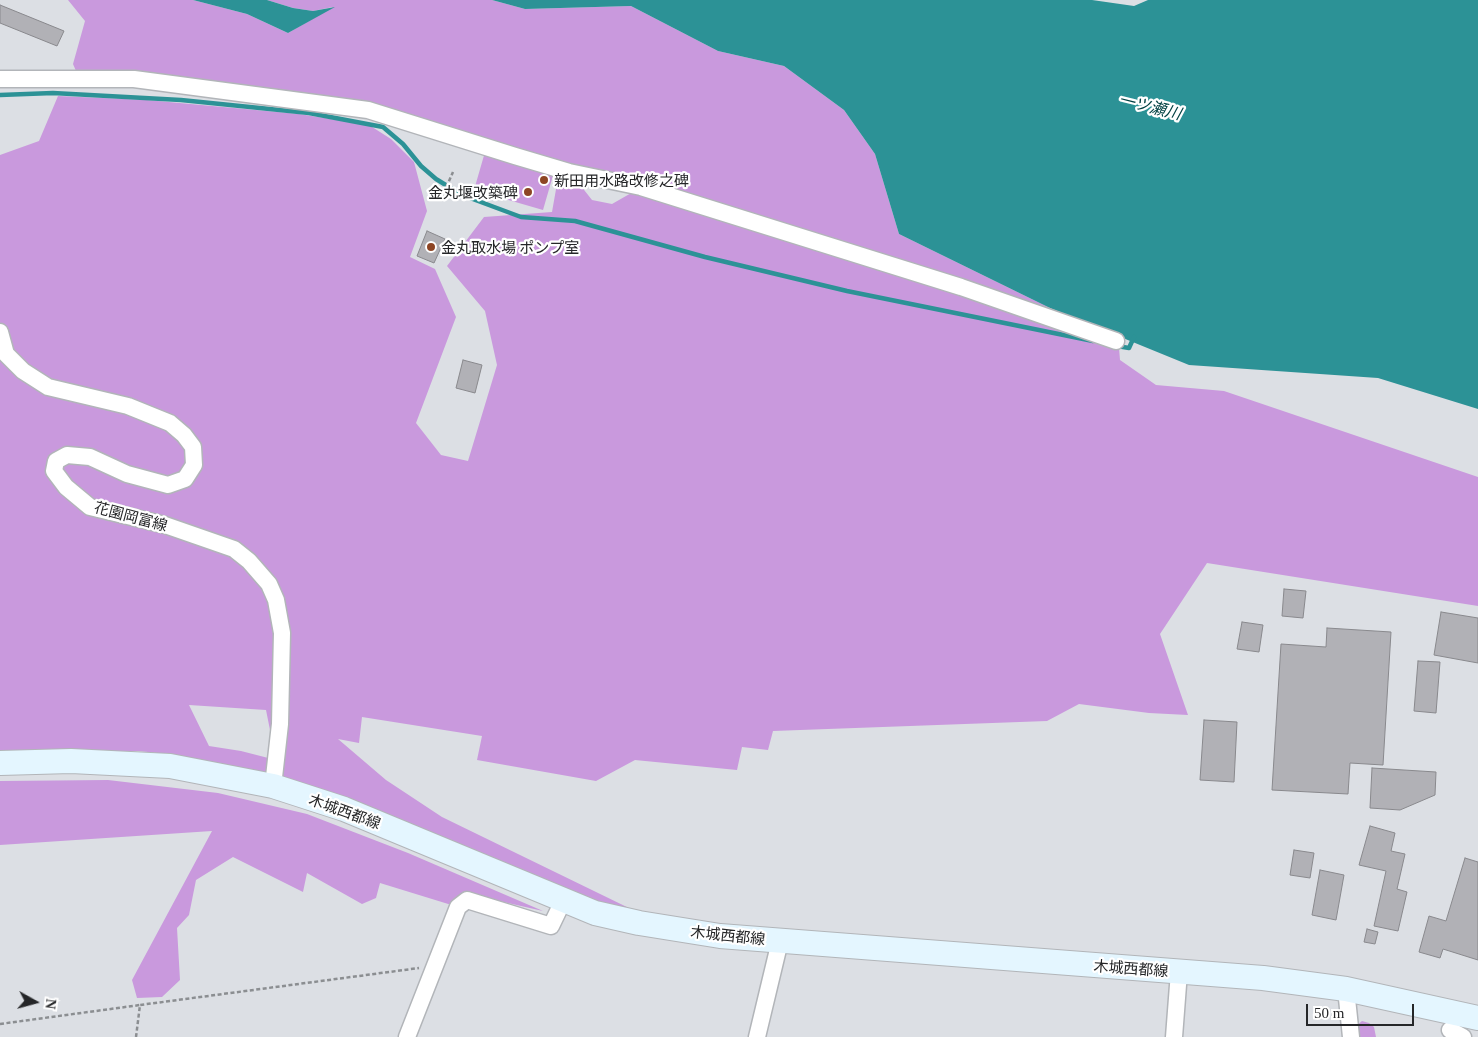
<!DOCTYPE html>
<meta charset="utf-8">
<style>
body{margin:0}
#map{position:relative;width:1478px;height:1037px;overflow:hidden;background:#dcdfe4;font-family:Georgia,serif}
canvas{display:block}
.north{position:absolute;left:10px;top:977px;width:50px;height:50px;-webkit-text-stroke:4px #fff;paint-order:stroke;rotate:97deg;font-size:14px;font-weight:700;line-height:20px;text-align:center;color:#252628}
.north::after{content:'';display:block;margin:auto;width:18px;height:22px;background:#252628;clip-path:polygon(50% 0,100% 100%,50% 72%,0 100%)}
.scale{position:absolute;left:1306px;top:1004px;width:108px;height:22px;box-sizing:border-box;border:2px solid #252628;border-top:0;padding-left:6px;font-size:15px;line-height:18px;white-space:nowrap;color:#252628;-webkit-text-stroke:4px #fff;paint-order:stroke}
</style>
<div id="map">
<canvas width="1478" height="1037"></canvas>
<div class="north">N</div>
<div class="scale">50 m</div>
</div>
<script>
const ctx = document.querySelector('canvas').getContext('2d');
ctx.lineJoin = 'round';
function fill(path, color) { ctx.fillStyle = color; ctx.fill(path, 'evenodd'); }
const poly = rows => new Path2D(rows.map(r => 'M' + r).join(''));
function strokePath(path, color, width, dash) { ctx.strokeStyle = color; ctx.lineWidth = width; ctx.lineCap = dash ? 'butt' : 'round'; ctx.setLineDash(dash || []); ctx.stroke(path); }
function drawText(font, color, halo, rows, align = 'center') {
  ctx.font = font + ' Georgia,"Noto Sans JP",serif'; ctx.lineWidth = 4.5; ctx.setLineDash([]); ctx.textBaseline = 'middle'; ctx.strokeStyle = halo; ctx.fillStyle = color; for (const [text, x, y, turn = 0] of rows) {
    ctx.save(); ctx.translate(x, y); ctx.rotate((+turn || 0) * Math.PI / 180); ctx.textAlign = isNaN(turn) ? turn : align; if (halo) ctx.strokeText(text, 0, 0); ctx.fillText(text, 0, 0); ctx.restore();
  }
}
fill(poly([
 [68,0,193,0,247,14,288,33,333,7,313,11,293,8,267,0,492,0,525,9,631,6,718,51,784,66,844,110,875,154,899,234,1050,308,1118,336,1120,360,1156,385,1224,391,1478,477,1478,606,1207,563,1160,634,1188,715,1149,713,1079,704,1047,721,773,731,768,750,742,747,737,770,635,760,596,781,477,760,482,736,362,717,359,743,338,739,386,780,442,817,633,910,608,905,167,754,138,751,0,751,0,155,39,141,58,96,147,100,299,114,369,125,391,139,414,162,427,211,410,257,435,269,456,317,416,423,441,455,468,461,497,365,485,311,447,266,484,217,552,212,558,178,577,181,592,200,612,204,640,188,368,110,79,78,73,64,85,21],
 [189,705,266,710,276,760,241,751,209,746],
 [485,152,554,172,543,210,474,190],
 [108,780,218,793,307,814,408,853,543,911,499,901,467,900,458,907,380,883,376,898,362,904,307,873,303,892,233,857,196,880,189,915,177,928,180,980,162,997,137,998,132,980,212,831,0,845,0,781],
 [1362,1021,1369,1023,1374,1027,1376,1037,1355,1037,1355,1027]
]), '#c999dd');
fill(poly([
 [193,0,267,0,293,8,313,11,335,7,288,33,247,14],
 [492,0,1092,0,1134,6,1148,0,1478,0,1478,409,1378,378,1189,365,1118,336,1050,308,899,234,875,154,844,110,784,66,718,51,631,6,525,9]
]), '#2c9296');
strokePath(poly([
 [0,95,53,93,181,100,309,113,383,127,403,144,421,166,436,179,462,195,521,217,575,221,705,257,847,291,1093,341],
 [1117,346,1129,348,1134,337]
]), '#2c9296', 4.5);
const building = poly([
 [0,5,64,31,57,46,0,23,0,5],
 [427,231,445,239,434,263,417,256,427,231],
 [463,360,482,365,475,393,456,388,463,360],
 [1284,589,1306,591,1303,618,1282,616,1284,589],
 [1441,612,1478,618,1478,663,1434,655,1441,612],
 [1242,622,1263,625,1259,652,1237,649,1242,622],
 [1327,628,1391,632,1383,765,1350,763,1348,794,1272,790,1281,644,1326,647,1327,628],
 [1418,661,1440,662,1436,713,1414,711,1418,661],
 [1204,720,1237,722,1234,782,1200,780,1204,720],
 [1372,768,1436,772,1435,795,1400,810,1370,808,1372,768],
 [1370,826,1395,833,1391,851,1405,854,1397,889,1407,892,1398,931,1374,926,1386,871,1359,865,1370,826],
 [1294,850,1314,853,1310,878,1290,875,1294,850],
 [1465,858,1478,862,1478,960,1443,949,1440,958,1419,952,1429,916,1446,921,1465,858],
 [1320,870,1344,875,1336,920,1312,915,1320,870],
 [1367,929,1378,932,1375,944,1364,942,1367,929]
]);
fill(building, '#b1b1b6');
strokePath(building, '#89898d', 1);
const street = poly([
 [0,79,134,79,368,110,515,156,569,172,641,187,961,287,1116,341],
 [0,332,6,354,23,371,48,387,128,406,170,423,184,435,193,447,194,465,185,479,168,485,127,474,90,457,67,455,56,461,54,471,66,487,90,507,165,525,234,549,249,561,269,584,276,600,282,633,280,724,273,786],
 [1346,989,1351,1037],
 [1450,1030,1463,1037],
 [407,1037,458,907,467,900,551,926,563,901],
 [757,1037,780,941],
 [1174,1037,1179,972]
]);
const secondary = poly([
 [0,763,71,761,170,766,273,786,344,809,595,913,639,923,720,936,1263,978,1346,989,1478,1018]
]);
strokePath(street, '#b2b5b9', 19);
strokePath(secondary, '#b2b5b9', 26);
strokePath(poly([
 [441,199,453,172],
 [0,1024,140,1005],
 [136,1037,140,1005,419,968]
]), '#8b8e91', 2.5, [4, 2.5]);
strokePath(street, '#fff', 16);
strokePath(secondary, '#e4f6ff', 24);
for (const [x, y, r, color] of [
 [544,180,5,"#8d4524"],
 [528,192,5,"#8d4524"],
 [431,247,5,"#8d4524"]
]) { const dot = new Path2D(); dot.arc(x, y, r, 0, 2 * Math.PI); ctx.fillStyle = color; ctx.fill(dot); strokePath(dot, '#fff', 2); }
drawText('15px', '#252628', '#fff', [
 ["新田用水路改修之碑",554,180],
 ["金丸堰改築碑",518,192,"right"],
 ["金丸取水場 ポンプ室",441,247]
], 'left');
drawText('15px', '#252628', '#fff', [
 ["花園岡富線",131,516,15],
 ["木城西都線",345,811,20],
 ["木城西都線",728,935,6],
 ["木城西都線",1131,968,4]
]);
drawText('italic 16px', '#004042', '#fff', [
 ["一ツ瀬川",1150,106,14]
]);
</script>
